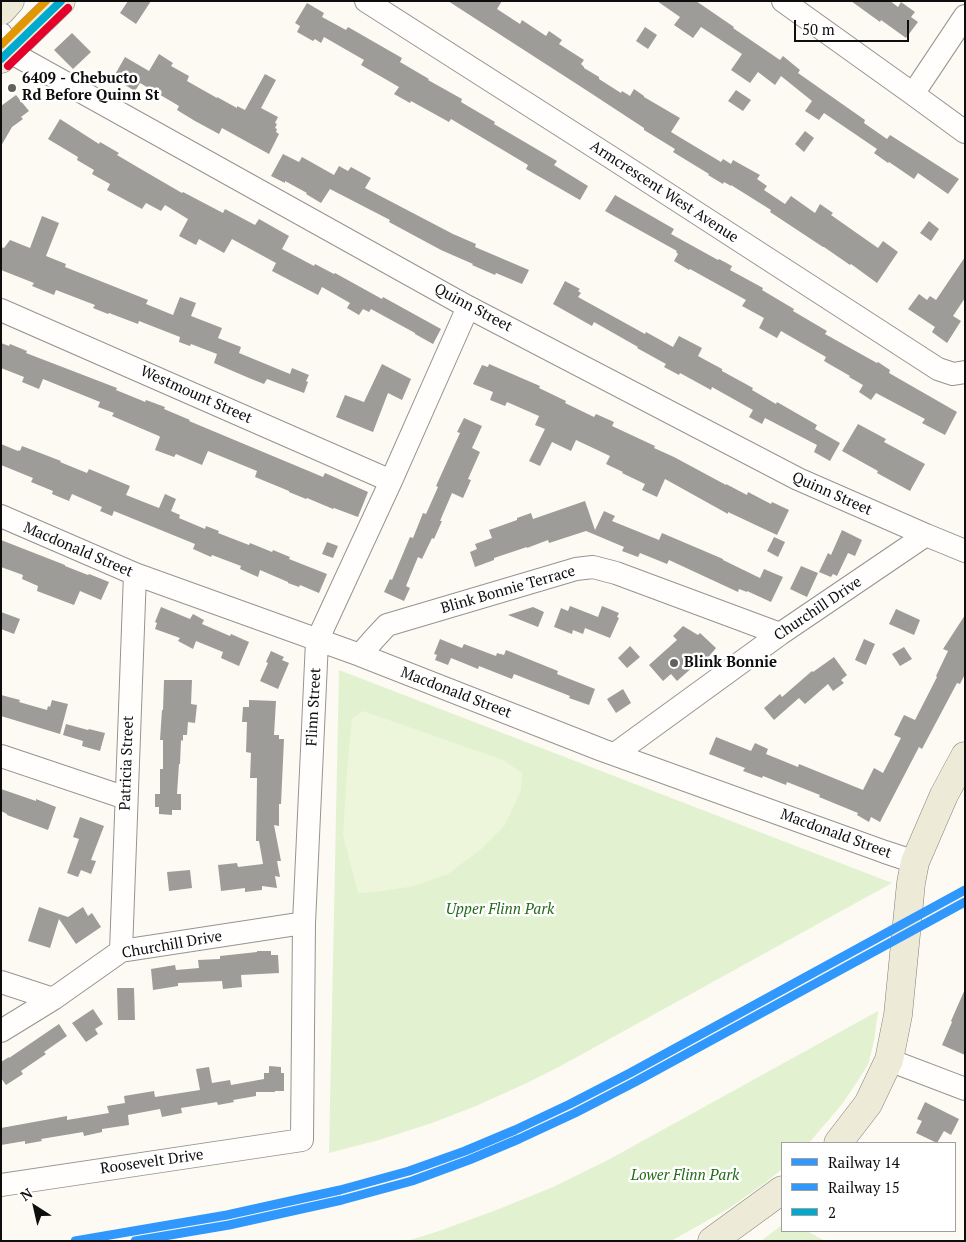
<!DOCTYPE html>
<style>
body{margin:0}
#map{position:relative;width:966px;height:1242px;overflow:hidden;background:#fcfaf2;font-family:"PT Serif",serif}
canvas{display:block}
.frame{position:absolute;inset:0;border:2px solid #0e0e0e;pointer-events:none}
.legend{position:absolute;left:781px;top:1142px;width:175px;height:90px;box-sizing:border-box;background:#fff;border:1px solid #9f9f9f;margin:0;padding:6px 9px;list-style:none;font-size:15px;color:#0e0e0e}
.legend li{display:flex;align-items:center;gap:10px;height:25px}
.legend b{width:25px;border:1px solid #9f9f9f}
.north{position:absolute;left:10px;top:1182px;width:50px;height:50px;-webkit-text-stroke:4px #fff;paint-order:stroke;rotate:325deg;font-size:14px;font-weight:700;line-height:20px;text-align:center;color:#0e0e0e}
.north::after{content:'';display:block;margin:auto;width:18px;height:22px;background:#0e0e0e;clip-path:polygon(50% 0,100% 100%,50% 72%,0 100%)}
.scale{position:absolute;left:794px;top:20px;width:115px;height:22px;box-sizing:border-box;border:2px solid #0e0e0e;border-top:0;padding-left:6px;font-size:15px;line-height:18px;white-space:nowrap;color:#0e0e0e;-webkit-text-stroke:4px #fff;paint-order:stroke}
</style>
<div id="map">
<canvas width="966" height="1242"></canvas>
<div class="frame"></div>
<ul class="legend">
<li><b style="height:6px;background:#3098fc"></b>Railway 14</li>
<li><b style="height:6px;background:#3098fc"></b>Railway 15</li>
<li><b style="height:6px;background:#00a9ce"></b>2</li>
</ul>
<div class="north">N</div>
<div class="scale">50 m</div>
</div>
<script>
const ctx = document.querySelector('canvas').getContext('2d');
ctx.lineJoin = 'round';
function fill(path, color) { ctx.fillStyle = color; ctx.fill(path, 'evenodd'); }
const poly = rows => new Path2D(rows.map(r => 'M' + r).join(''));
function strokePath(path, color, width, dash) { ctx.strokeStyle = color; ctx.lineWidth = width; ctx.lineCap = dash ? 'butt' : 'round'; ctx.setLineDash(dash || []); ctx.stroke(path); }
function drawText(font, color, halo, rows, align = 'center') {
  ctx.font = font + ' "PT Serif",serif'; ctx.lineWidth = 5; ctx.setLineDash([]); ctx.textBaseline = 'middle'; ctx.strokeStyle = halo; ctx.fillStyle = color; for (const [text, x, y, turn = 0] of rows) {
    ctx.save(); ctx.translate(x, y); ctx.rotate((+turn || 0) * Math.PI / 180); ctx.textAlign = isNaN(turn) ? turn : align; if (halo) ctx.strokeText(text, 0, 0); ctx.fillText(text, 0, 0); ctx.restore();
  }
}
fill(poly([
 [339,670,892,883,557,1068,529,1082,476,1106,432,1123,379,1140,329,1153],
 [878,1011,874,1041,868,1065,843,1103,814,1137,809,1143,782,1143,782,1169,765,1183,728,1209,671,1241,407,1241,439,1231,499,1209,553,1187,608,1160],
 [782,1225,782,1231,807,1231,825,1241,761,1241]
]), '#e2f2d0');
fill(poly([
 [363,711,503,760,522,773,521,790,505,825,480,850,448,874,415,886,376,892,358,893,343,835,347,771,352,719]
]), '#edf6db');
fill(poly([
 [128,1,151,1,136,24,120,13],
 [448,1,502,1,497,9,520,24,522,20,546,36,549,31,562,40,559,44,584,60,581,64,584,67,584,68,599,77,599,79,621,93,622,91,630,96,634,89,644,96,644,97,680,118,671,132,721,162,723,159,731,164,733,160,760,175,757,179,767,186,764,190,785,204,791,196,815,213,820,204,833,213,831,215,878,248,883,241,898,252,877,283,851,264,850,265,824,247,823,247,770,212,771,210,731,185,731,186,724,182,723,184,708,175,709,174,673,152,675,149,644,130,644,128,586,90],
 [657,1,696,1,734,27,733,28,780,60,783,56,800,70,798,73,865,120,864,123,887,139,890,135,959,179,948,194,918,173,914,179,889,162,888,163,874,153,877,149,824,113,819,120,805,111,812,101,781,76,775,85,758,72,750,83,731,70,742,54,701,27,693,38,674,25,680,17],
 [851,1,890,1,898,7,901,2,915,12,911,17,918,22,906,38,881,20,880,22],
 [307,3,324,13,322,17,346,30,348,27,402,58,400,62,429,79,428,80,462,99,461,102,495,122,494,124,557,161,554,165,588,186,580,200,526,169,528,165,451,119,449,122,411,101,410,103,394,94,399,87,361,65,364,60,324,37,321,43,315,39,313,41,297,32,300,26,295,23],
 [645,27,657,35,648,49,636,41],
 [72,33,91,52,73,69,54,50],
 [159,54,173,63,171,66,189,76,187,81,217,98,217,97,237,108,237,106,245,110,265,74,276,80,261,108,278,117,275,123,277,124,275,128,277,129,276,132,279,134,269,154,222,128,219,134,195,121,177,110,179,106,140,83,135,91,113,78,125,57,149,71],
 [736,90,751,100,743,111,728,101],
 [16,95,29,111,21,117,23,119,12,127,1,146,1,106],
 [60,119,99,144,100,142,119,153,117,155,139,168,182,193,183,192,223,213,225,209,255,225,259,219,289,236,282,249,314,266,315,264,334,274,335,273,382,299,383,297,441,329,433,344,415,334,415,333,371,309,369,312,363,309,359,315,347,308,350,303,322,287,318,295,272,271,276,263,232,239,224,253,199,239,196,245,179,236,188,219,165,205,161,211,146,203,142,209,107,190,110,184,92,174,94,170,77,160,78,157,48,139],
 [805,131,814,138,804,152,795,144],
 [283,154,299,162,302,157,334,175,339,166,348,171,351,167,371,178,365,188,453,234,476,244,475,247,529,270,522,284,496,273,495,275,472,265,473,264,441,250,389,222,390,220,330,189,321,203,306,194,307,193,285,181,285,183,271,176],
 [615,195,674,229,671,234,718,260,719,259,732,266,730,270,763,288,762,290,794,309,793,311,827,331,825,334,877,363,878,362,890,370,889,373,957,412,945,435,922,423,925,419,876,393,871,400,859,392,863,385,849,377,850,376,824,361,826,357,781,331,777,338,759,328,764,318,742,306,746,300,690,269,689,270,674,261,678,254,676,252,677,251,605,211],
 [42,216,59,223,46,256,66,264,65,267,148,300,146,304,173,315,180,297,196,303,191,316,222,328,218,338,241,347,239,353,290,374,292,368,309,375,306,381,308,382,304,393,267,379,264,384,249,378,214,363,217,354,191,344,190,346,179,342,180,337,139,321,138,324,109,313,108,314,93,308,95,305,56,290,54,295,32,286,34,283,1,270,1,247,4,248,10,240,30,248],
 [929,221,939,229,931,241,920,233],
 [965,257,965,298,953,316,961,321,947,343,932,332,935,327,908,309,919,294,927,300,930,296,936,300],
 [565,281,580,289,578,291,581,293,578,297,645,334,646,332,673,347,679,336,702,348,698,356,722,369,722,371,753,388,752,390,776,404,777,402,817,425,815,429,840,443,830,461,814,452,817,445,765,418,762,424,749,417,753,410,712,387,711,390,680,373,679,375,664,367,666,364,637,348,638,347,594,322,592,326,553,304],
 [1,343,9,346,10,344,27,351,26,353,117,388,116,390,143,401,145,402,146,400,165,407,164,409,190,420,189,421,323,477,325,473,368,492,358,517,334,508,333,509,307,498,306,499,289,492,289,491,255,477,257,471,208,451,202,465,176,454,174,457,155,450,160,437,159,436,112,416,114,413,98,407,100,402,43,379,39,389,22,382,24,377,1,368],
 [382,364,411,379,402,400,388,393,373,432,336,417,345,395,364,402],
 [489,364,540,386,539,388,566,401,565,403,594,417,596,414,614,422,612,426,655,446,654,448,674,457,726,485,726,484,747,495,748,492,771,504,772,502,789,510,777,535,728,512,728,514,665,479,657,497,642,490,645,484,622,473,623,472,606,464,610,456,576,440,571,451,552,442,540,466,529,461,545,429,535,425,539,416,507,402,505,406,490,400,493,392,473,384,482,365,488,367],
 [464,418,482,426,472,448,480,452,468,479,471,480,463,498,452,493,440,521,442,521,434,539,432,538,422,559,418,557,406,586,410,588,404,601,384,592,390,579,392,580,410,537,413,538,423,513,426,514,438,487,436,486,460,433,457,432],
 [858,424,886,439,884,442,925,464,910,491,877,473,878,471,842,451],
 [1,444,18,451,19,450,20,451,22,446,61,461,60,462,87,473,89,469,130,486,126,495,159,508,165,494,176,499,171,511,180,515,179,518,205,529,206,526,219,531,218,533,249,545,250,543,272,552,273,550,290,557,289,559,327,574,319,593,300,585,299,587,288,583,288,582,260,570,258,577,240,569,241,566,212,555,211,557,193,549,195,544,114,511,112,516,100,511,102,507,72,494,69,501,52,494,53,491,31,482,33,478,1,465],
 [585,501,595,530,604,511,615,516,612,521,659,540,662,533,709,553,723,559,723,560,760,578,764,569,783,577,771,602,747,591,747,592,739,589,738,592,669,560,667,564,640,553,638,557,622,551,624,547,586,531,549,543,548,540,527,548,527,547,494,558,494,560,475,567,470,552,477,549,475,544,492,538,489,530,517,520,517,518,531,513,533,519],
 [842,530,862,540,855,556,848,553,837,576,833,574,831,577,819,572,828,553,831,555],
 [774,537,785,542,778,557,767,551],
 [1,540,65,565,65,566,88,575,89,574,109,582,101,600,80,591,74,605,37,591,38,586,22,579,23,575,1,567],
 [327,542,338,546,333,558,322,554],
 [801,566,818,573,807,597,790,589],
 [570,606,598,617,602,606,619,613,617,617,619,618,610,638,585,628,583,634,573,630,572,634,554,627,561,608,568,611],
 [161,607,190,619,193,614,204,620,202,624,230,636,231,634,249,642,239,666,221,658,223,652,196,641,193,649,178,641,180,638,155,629,157,623,155,622],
 [533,607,544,612,538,627,508,615],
 [896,609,920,620,914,635,889,624],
 [1,612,20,619,14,634,1,629],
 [965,615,965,674,960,684,957,683,922,749,919,747,880,822,871,817,869,822,857,815,858,813,819,797,820,795,787,782,786,785,763,776,762,778,743,771,745,768,709,754,716,737,751,751,755,743,768,749,766,754,771,756,798,767,799,764,863,790,874,768,883,773,901,738,894,735,904,715,915,720,937,677,936,676,948,651,943,649],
 [683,626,698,635,700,633,716,648,705,661,702,659,677,681,671,674,663,681,649,665,677,640,673,636],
 [440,639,462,648,464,644,496,656,497,653,504,655,506,650,558,671,557,674,595,689,589,705,569,698,570,696,514,674,512,679,479,666,478,669,451,658,448,665,435,660,437,655,434,654],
 [864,639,875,644,866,665,855,660],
 [630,646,640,657,627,668,618,658],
 [904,647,912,659,900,666,892,654],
 [271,651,284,657,282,660,289,663,278,689,260,681,268,663,266,662],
 [834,657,847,675,841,680,844,683,833,691,828,684,805,704,799,698,774,720,764,708,780,694,782,697,812,671,813,672],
 [164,680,192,680,191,704,197,705,195,723,188,722,187,735,183,735,183,741,181,740,180,764,179,764,177,794,181,794,181,810,172,810,172,815,159,814,159,807,155,807,155,794,160,794,160,769,163,769,163,740,160,740,162,710,163,710],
 [623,689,631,703,616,713,607,699],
 [1,695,20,700,19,702,47,710,48,706,50,707,52,700,68,704,60,734,1,716],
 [249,700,276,701,274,735,279,735,279,739,284,739,281,804,279,804,279,826,274,825,281,861,277,861,280,877,275,876,277,888,262,886,262,890,245,892,245,888,221,891,218,865,237,863,238,867,263,864,259,841,256,841,257,778,250,778,251,753,246,752,247,722,242,722,243,707,249,707],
 [66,724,88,730,89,729,105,733,100,751,82,746,83,741,63,735],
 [1,789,36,801,36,799,56,807,48,830,7,815,7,814,1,811],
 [80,817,104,826,91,860,96,861,91,874,81,870,78,877,67,873,79,839,73,837],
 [190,870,192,888,169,891,167,872],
 [39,907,68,917,83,907,88,916,92,913,101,927,76,944,59,919,50,948,28,941],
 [257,951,271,951,271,955,278,955,279,973,241,975,242,987,223,989,222,981,178,983,178,986,153,990,151,969,175,965,176,970,199,968,198,960,220,959,220,956,257,952],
 [117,988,134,988,135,1020,118,1020],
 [965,989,965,1055,942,1045,952,1022,951,1021],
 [93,1009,103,1024,95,1029,98,1034,86,1042,72,1023],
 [59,1024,67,1036,44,1052,46,1054,21,1071,23,1074,6,1085,1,1078,1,1062,9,1057,9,1058],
 [269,1066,281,1067,281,1073,284,1073,284,1091,275,1091,275,1092,256,1092,256,1096,233,1100,234,1102,218,1105,217,1102,181,1108,182,1113,162,1117,160,1109,128,1115,129,1125,102,1129,102,1132,84,1136,83,1132,41,1139,42,1141,25,1144,25,1141,1,1145,1,1128,67,1116,67,1120,109,1113,107,1106,125,1103,124,1096,154,1091,155,1097,200,1090,196,1069,209,1067,212,1083,230,1080,231,1085,264,1079,264,1073,269,1073],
 [925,1102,959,1119,951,1135,944,1131,937,1143,916,1133,922,1121,917,1119]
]), '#9e9c98');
const minor = poly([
 [366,1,612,158,938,369,953,374,965,372],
 [783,1,913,94,965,132],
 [1,34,10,52,468,307,798,479,926,535,965,551],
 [913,94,965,16],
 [1,310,391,481],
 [1,516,135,574,360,655,602,750,885,852,915,862],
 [360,655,374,639,387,625,576,569,593,567,616,573,780,634],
 [615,754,780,634,926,535],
 [1,756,126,798],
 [121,951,135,574],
 [1,982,53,999],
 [1,1031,53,999,121,951,304,923],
 [889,1060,965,1089],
 [1,1185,302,1140,304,923,317,641,391,481,468,307]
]);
const major = poly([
 [1,11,10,1],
 [1,59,61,1],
 [838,1143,868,1104,889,1060,898,1015,911,883,915,862,944,795,965,756],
 [712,1241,782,1190]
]);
strokePath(minor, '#959491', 24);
strokePath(major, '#82827e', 29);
strokePath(minor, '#fffefd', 22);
strokePath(major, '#edead8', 28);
strokePath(poly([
 [1,59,61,1]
]), '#00a9ce', 8);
strokePath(poly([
 [8,66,68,8]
]), '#e4002b', 8);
strokePath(poly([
 [1,45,46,1]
]), '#e09701', 8);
strokePath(poly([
 [75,1241,227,1215,340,1190,409,1171,465,1151,515,1130,570,1104,630,1073,965,890]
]), '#3098fc', 9);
strokePath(poly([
 [135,1241,229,1225,342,1200,412,1181,469,1160,519,1139,575,1113,635,1082,965,902]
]), '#3098fc', 9);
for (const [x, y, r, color] of [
 [12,88,5,"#61615e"],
 [674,663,5,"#61615e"]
]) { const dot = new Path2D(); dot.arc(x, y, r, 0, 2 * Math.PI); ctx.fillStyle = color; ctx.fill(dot); strokePath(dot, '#fff', 2); }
drawText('bold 15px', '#0e0e0e', '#fff', [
 ["6409 - Chebucto",22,79],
 ["Rd Before Quinn St",22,96],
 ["Blink Bonnie",684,663]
], 'left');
drawText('15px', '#0e0e0e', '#fff', [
 ["Armcrescent West Avenue",664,192,33],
 ["Quinn Street",473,308,28],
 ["Westmount Street",196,395,24],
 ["Quinn Street",832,494,24],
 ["Macdonald Street",78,550,23],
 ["Blink Bonnie Terrace",508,590,-16],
 ["Churchill Drive",818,609,-34],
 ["Macdonald Street",456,693,21],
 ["Flinn Street",314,707,-87],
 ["Patricia Street",127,763,-88],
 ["Macdonald Street",836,834,20],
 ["Churchill Drive",172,945,-10],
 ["Roosevelt Drive",152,1162,-8]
]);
drawText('italic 15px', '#236a19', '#fff', [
 ["Upper Flinn Park",500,910],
 ["Lower Flinn Park",685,1176]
]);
</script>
